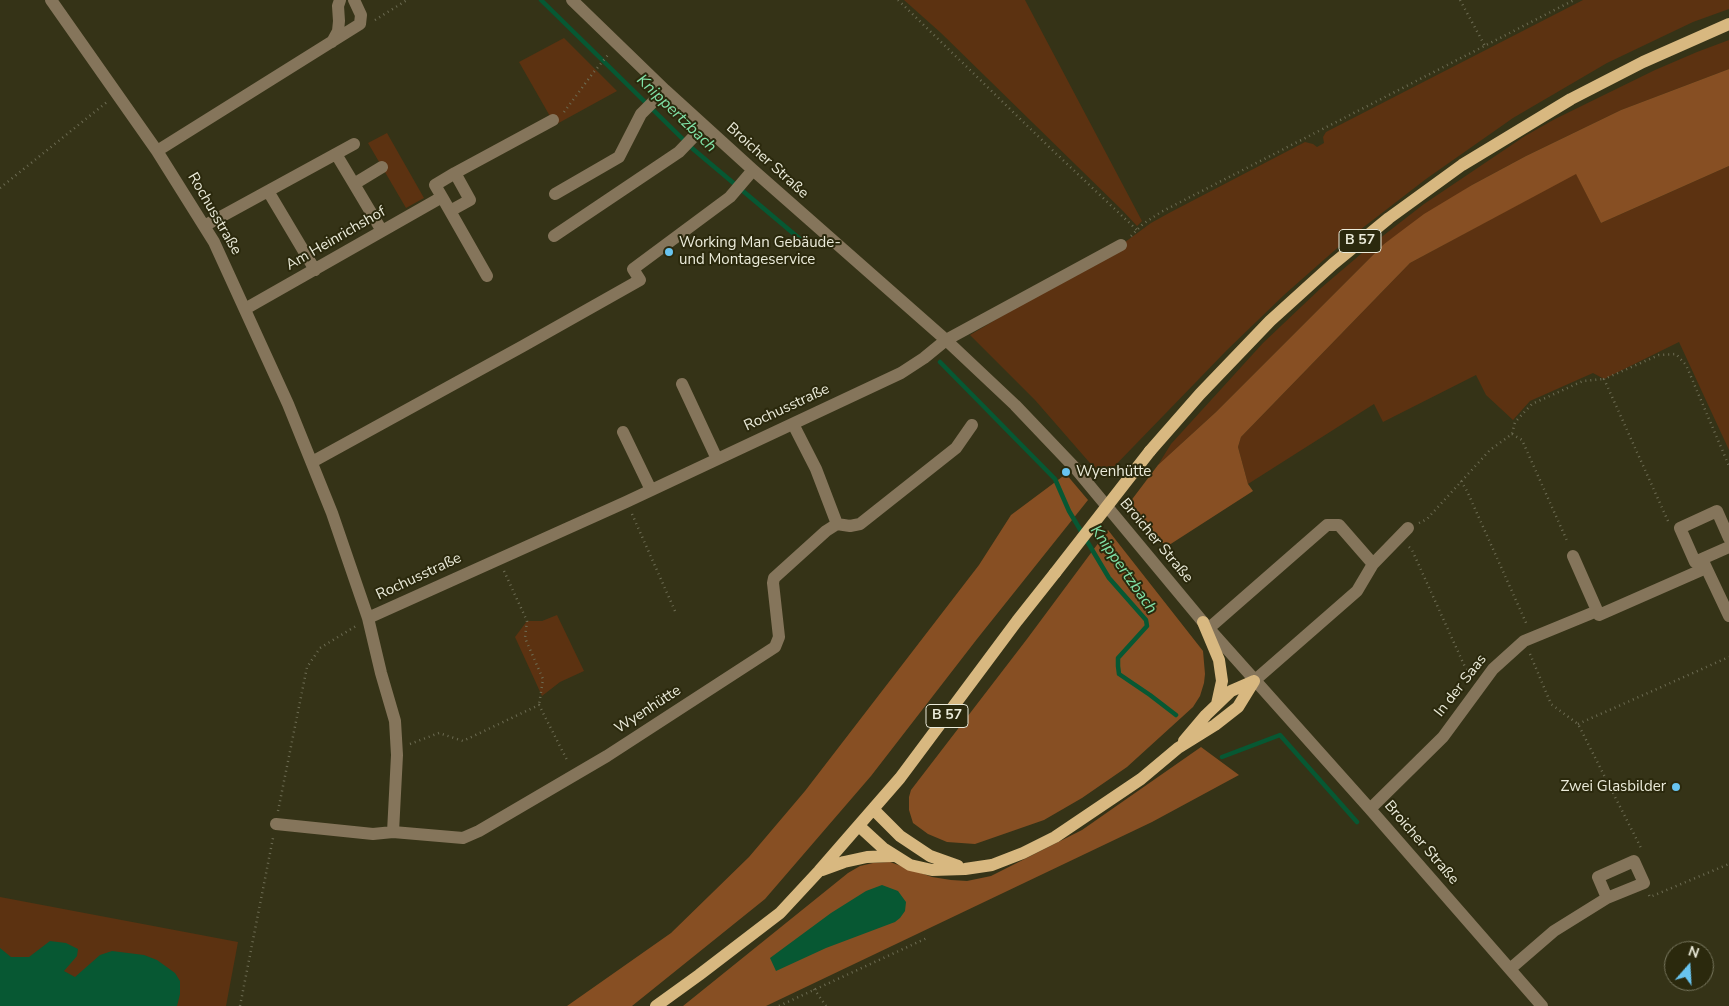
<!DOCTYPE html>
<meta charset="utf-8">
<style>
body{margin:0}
#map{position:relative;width:1729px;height:1006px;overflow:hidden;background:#353317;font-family:"Nunito Sans",sans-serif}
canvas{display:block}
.north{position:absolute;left:1664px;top:941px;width:50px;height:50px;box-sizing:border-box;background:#2b290d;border:1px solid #78775f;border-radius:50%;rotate:19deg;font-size:14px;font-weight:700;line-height:20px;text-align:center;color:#ebebda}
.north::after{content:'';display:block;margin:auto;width:18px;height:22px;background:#68c4f0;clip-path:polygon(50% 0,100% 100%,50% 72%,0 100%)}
</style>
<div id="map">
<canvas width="1729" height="1006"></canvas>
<div class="north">N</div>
</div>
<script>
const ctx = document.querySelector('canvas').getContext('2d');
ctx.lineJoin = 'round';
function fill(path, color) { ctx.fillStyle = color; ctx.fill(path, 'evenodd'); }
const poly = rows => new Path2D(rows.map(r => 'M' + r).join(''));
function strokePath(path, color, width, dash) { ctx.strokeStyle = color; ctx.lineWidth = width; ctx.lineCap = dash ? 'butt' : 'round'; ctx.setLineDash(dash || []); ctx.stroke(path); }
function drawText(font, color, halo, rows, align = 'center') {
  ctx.font = font + ' "Nunito Sans",sans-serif'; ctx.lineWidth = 4; ctx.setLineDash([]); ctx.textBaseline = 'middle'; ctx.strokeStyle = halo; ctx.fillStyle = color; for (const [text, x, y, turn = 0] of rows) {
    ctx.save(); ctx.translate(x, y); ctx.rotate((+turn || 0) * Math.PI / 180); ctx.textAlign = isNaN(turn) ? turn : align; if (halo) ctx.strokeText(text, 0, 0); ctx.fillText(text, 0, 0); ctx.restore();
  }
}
fill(poly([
 [904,0,1025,0,1142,221,1137,226,1123,211,941,33],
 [1583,0,1729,0,1729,9,1693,22,1607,63,1513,118,1426,179,1343,243,1284,295,1227,350,1103,478,1035,400,970,335,1121,245,1151,223,1169,213,1305,142,1313,144,1317,147,1324,143,1323,137,1326,132],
 [564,38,617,91,555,125,519,62],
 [1729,40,1729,69,1621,110,1526,156,1472,185,1384,244,1216,412,1158,465,1171,444,1263,343,1321,288,1375,242,1424,204,1525,136,1555,119,1655,70,1697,52],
 [387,133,424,198,406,208,368,143],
 [1729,166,1729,450,1679,342,1604,379,1593,373,1530,401,1513,420,1486,395,1476,375,1383,422,1374,404,1248,484,1238,447,1241,437,1410,263,1576,173,1601,223],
 [557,615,584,671,560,682,542,696,515,637,527,621,542,621],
 [0,897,238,942,226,1006,0,1006]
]), '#5c3211');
fill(poly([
 [1729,69,1729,166,1601,223,1576,174,1410,263,1241,437,1238,447,1248,484,1253,491,1166,547,1130,502,1158,465,1216,412,1384,244,1424,214,1472,185,1526,156,1621,110],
 [1066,474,1088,500,977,639,871,776,765,899,632,1006,567,1006,671,933,749,857,805,791,979,565,1011,515],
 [1108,530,1203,651,1205,674,1204,683,1200,696,1193,707,1127,767,1082,798,1044,820,975,844,947,842,928,834,913,823,909,810,909,797,911,790,1027,639],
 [1201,747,1239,775,1152,822,766,1006,683,1006,848,873,860,866,873,863,890,862,932,877,951,880,967,881,991,876,1082,830]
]), '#874f23');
fill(poly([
 [882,885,898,891,906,902,905,911,900,918,895,922,826,948,776,971,770,958,831,913,866,891],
 [50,941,66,943,78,949,77,956,64,971,75,977,100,955,112,951,144,955,157,960,175,973,180,981,180,994,177,1006,0,1006,0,948,11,957,29,957]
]), '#075833');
strokePath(poly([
 [541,0,693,149,800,239],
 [940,362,1055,479,1069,511,1109,578,1146,620,1147,626,1118,658,1118,666,1119,674,1150,695,1176,715],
 [1222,757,1280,735,1357,822]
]), '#075833', 4.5);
strokePath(poly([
 [898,0,1047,145,1137,230],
 [1460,0,1485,46],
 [375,20,407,0],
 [564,112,593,73,608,55],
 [0,188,107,102],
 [1131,236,1143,224,1161,212,1574,0],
 [1512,434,1522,440,1568,543],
 [1461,481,1467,491,1527,625],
 [632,514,675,611],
 [1668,521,1604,379,1659,355,1676,354,1686,365,1729,466],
 [1419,523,1427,519,1490,450,1512,434,1515,422,1532,404,1583,381,1604,379],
 [1409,547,1412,550,1465,667,1473,675],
 [504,571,527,621,525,638,543,679,539,705],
 [1530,654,1551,704,1578,724,1641,848],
 [1578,724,1729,657],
 [410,744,439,733,463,741,539,705,568,762],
 [278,811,307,667,320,648,356,626],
 [1649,895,1650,897,1729,864],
 [814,989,826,1006],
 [240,1006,273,838],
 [779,1006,927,938]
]), '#6d6c53', 2.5, [1, 4]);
strokePath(poly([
 [51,0,157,151,214,242,288,404,332,513,368,618,381,673,395,721,397,755,393,832],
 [572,0,665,90,753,170,946,340,1015,405,1075,468,1203,622,1370,809,1542,1006],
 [332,42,338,31,339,21,338,6,340,0],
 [157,151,360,24,361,15,354,0],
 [339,159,354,184,382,167],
 [455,173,553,120],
 [354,184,382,231],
 [268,191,315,270],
 [555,194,619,157,641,114,665,90],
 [450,211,487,276],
 [204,226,354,144],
 [554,236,679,152,704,126],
 [245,309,442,197,435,185,455,173,470,200,450,211,442,197],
 [682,384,717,459],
 [623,432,651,490],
 [312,462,523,346,640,280,633,269,730,197,753,170],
 [837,524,850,526,860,524,956,448,972,425],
 [1729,538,1717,511,1680,528,1695,562,1729,547],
 [1573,556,1599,615,1706,568],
 [1703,561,1729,616],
 [368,618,626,502,901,373,924,358,946,340,1121,245],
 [1208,629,1327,525,1339,525,1373,564],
 [1254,681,1357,591,1373,564,1408,528],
 [1370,809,1443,737,1493,669,1524,641,1597,611],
 [276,824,373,834,393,832,463,838,479,831,607,756,775,647,779,637,773,583,774,578,826,531,837,524,816,469,793,424],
 [1510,969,1554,931,1607,898,1644,883,1634,861,1598,877,1607,898]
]), '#85755b', 12);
strokePath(poly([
 [1150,451,1200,394,1270,321,1333,264,1389,218,1462,165,1571,99,1643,62,1729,24],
 [1203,622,1219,660,1222,681,1217,704],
 [1184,741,1206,715,1231,691,1254,681],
 [873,809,900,836,930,856,958,866],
 [859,826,883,848,910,865,932,870,965,869,992,865,1023,853,1055,837,1141,779,1178,748,1215,725,1238,707,1254,681],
 [822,870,844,862,867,857,893,856],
 [656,1006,699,975,780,913,819,871,900,778,1017,621,1055,573]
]), '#d8b880', 12);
strokePath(poly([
 [1055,573,1150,451]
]), '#d8b880', 12);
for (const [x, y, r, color] of [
 [669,252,5,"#68c4f0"],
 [1066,472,5,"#68c4f0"],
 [1676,787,5,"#68c4f0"]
]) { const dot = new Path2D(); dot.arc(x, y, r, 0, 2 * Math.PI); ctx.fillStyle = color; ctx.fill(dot); strokePath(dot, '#2b290d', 2); }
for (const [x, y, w] of [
 [1360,241,42],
 [947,716,42]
]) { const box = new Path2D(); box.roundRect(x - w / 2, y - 11.5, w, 23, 4); ctx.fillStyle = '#2b290d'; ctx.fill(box); strokePath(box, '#ebebda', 1); }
drawText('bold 14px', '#ebebda', null, [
 ["B 57",1360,241],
 ["B 57",947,716]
]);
drawText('15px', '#ebebda', '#2b290d', [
 ["Broicher Straße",767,161,42],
 ["Rochusstraße",214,214,60],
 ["Am Heinrichshof",336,239,-30],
 ["Rochusstraße",787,408,-25],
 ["Broicher Straße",1156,541,50],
 ["Rochusstraße",419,577,-25],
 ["In der Saas",1461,686,-52],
 ["Wyenhütte",648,710,-33],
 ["Broicher Straße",1421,843,49]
]);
drawText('15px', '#ebebda', '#2b290d', [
 ["Working Man Gebäude-",679,243],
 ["und Montageservice",679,260],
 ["Wyenhütte",1076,472],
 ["Zwei Glasbilder",1666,787,"right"]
], 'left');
drawText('italic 16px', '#81e3a8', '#2b290d', [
 ["Knippertzbach",676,114,44],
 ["Knippertzbach",1123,570,55]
]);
</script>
